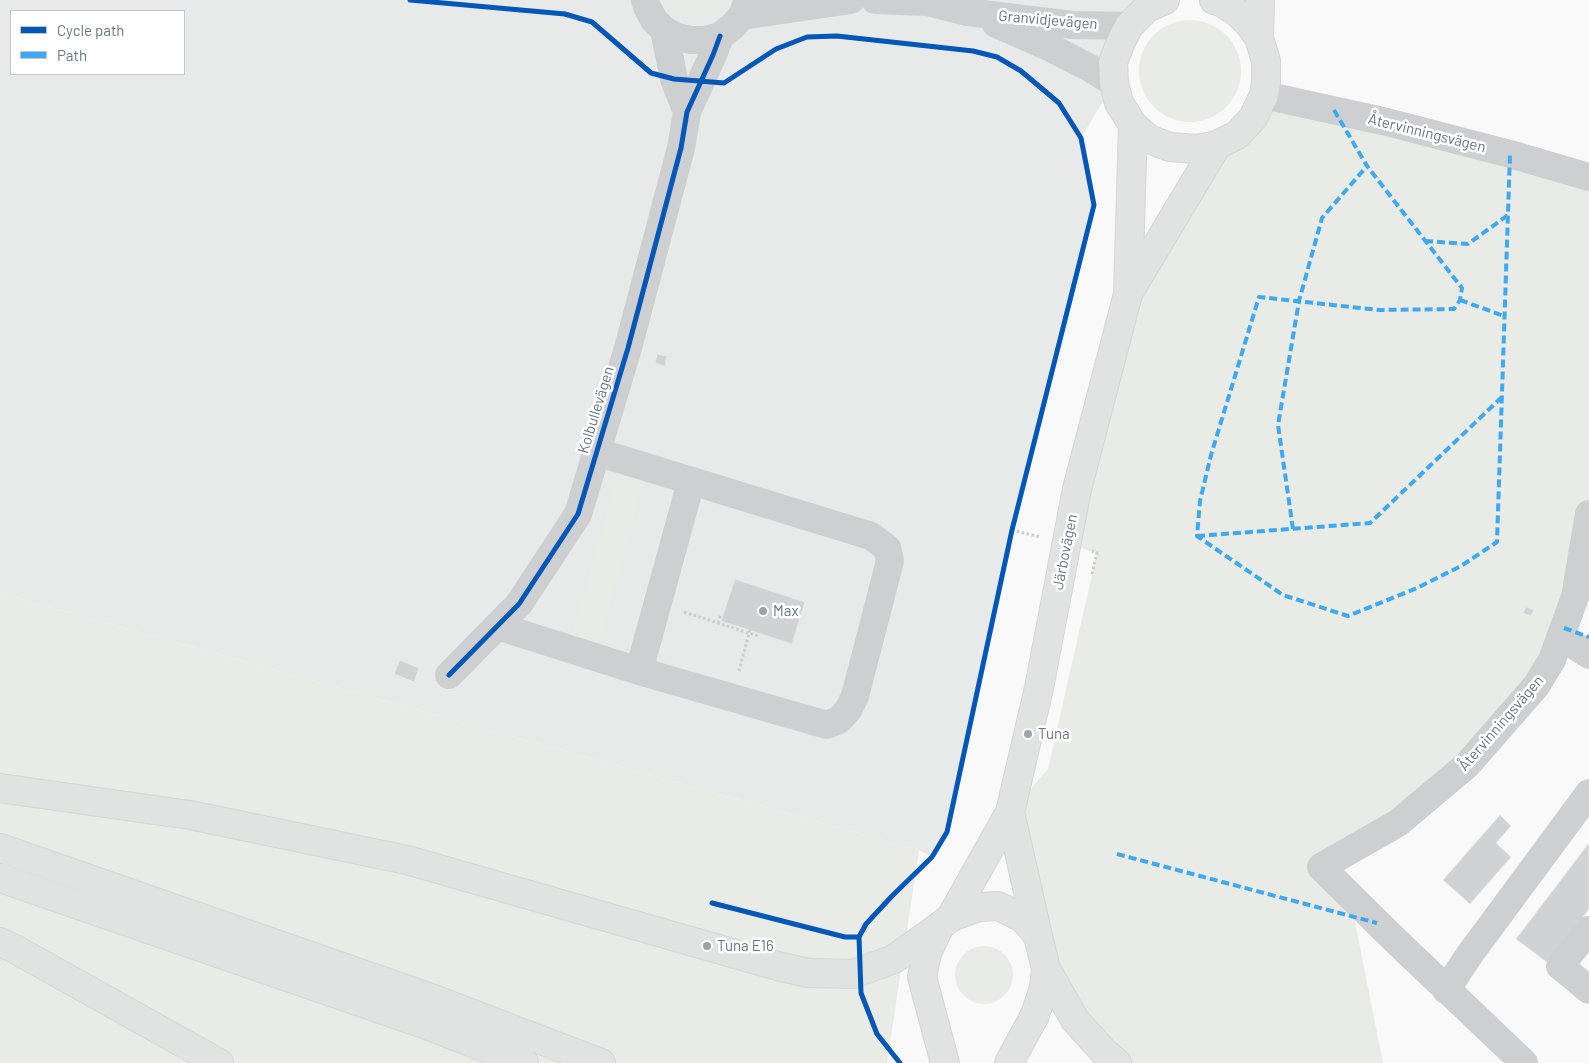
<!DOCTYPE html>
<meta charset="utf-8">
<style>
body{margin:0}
#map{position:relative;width:1589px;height:1063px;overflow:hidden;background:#f9f9f9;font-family:Barlow,sans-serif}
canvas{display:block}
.legend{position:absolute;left:10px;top:10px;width:175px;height:65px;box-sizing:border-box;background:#fff;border:1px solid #c1c8cd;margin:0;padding:6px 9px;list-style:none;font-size:15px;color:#657683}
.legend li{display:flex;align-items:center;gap:10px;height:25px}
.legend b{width:25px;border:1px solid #c1c8cd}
</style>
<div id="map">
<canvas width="1589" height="1063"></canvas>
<ul class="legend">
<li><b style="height:6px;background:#0057b8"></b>Cycle path</li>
<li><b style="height:6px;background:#3fa9f5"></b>Path</li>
</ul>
</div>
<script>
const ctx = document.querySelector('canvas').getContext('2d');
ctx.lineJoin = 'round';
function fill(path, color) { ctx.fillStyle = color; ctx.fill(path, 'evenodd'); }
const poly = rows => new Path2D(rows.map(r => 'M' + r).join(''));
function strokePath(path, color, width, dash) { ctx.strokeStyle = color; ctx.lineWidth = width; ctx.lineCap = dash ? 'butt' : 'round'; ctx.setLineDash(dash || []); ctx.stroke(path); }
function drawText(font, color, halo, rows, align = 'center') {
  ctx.font = font + ' Barlow,sans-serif'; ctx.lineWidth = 5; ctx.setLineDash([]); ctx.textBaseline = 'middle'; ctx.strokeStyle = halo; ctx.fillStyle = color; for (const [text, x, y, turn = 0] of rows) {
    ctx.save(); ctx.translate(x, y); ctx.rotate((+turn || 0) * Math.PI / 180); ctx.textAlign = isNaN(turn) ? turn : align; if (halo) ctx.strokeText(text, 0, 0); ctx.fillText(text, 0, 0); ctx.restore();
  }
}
fill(poly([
 [0,0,1165,0,1147,8,1114,83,1081,138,1094,205,1033,444,996,603,947,832,932,857,919,850,0,593],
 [11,11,184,11,184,74,11,74]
]), '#e8e9e9');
fill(poly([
 [676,0,723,0,717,7,710,12,701,15,692,14,683,10],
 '1139 71a51 51 0 1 1 102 0a51 51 0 1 1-102 0Z',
 [1264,95,1589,177,1589,514,1561,636,1467,765,1321,867,1354,917,1383,1063,1117,1063,1075,1020,1010,812,1048,769,1097,553,1067,544,1128,294],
 [621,461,648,469,599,644,568,648],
 [0,593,919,850,887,1063,0,1063],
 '955 975a29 29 0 1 1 58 0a29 29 0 1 1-58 0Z'
]), '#e8ebe6');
const building = poly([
 [657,354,667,356,665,366,655,363,657,354],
 [735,579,805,602,792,644,721,621,735,579],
 [1526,607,1534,610,1531,616,1523,613,1526,607],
 [400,660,419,668,414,682,394,674,400,660],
 [1500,815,1511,826,1496,843,1511,857,1470,904,1443,880,1500,815],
 [1589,843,1589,909,1548,963,1516,939,1589,843]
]);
fill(building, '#d0d2d3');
strokePath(building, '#e8e8e8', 1);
const major = poly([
 [1165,0,1147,8,1129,26,1120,44,1113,62,1114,83,1119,103,1133,125,1149,139,1170,147,1197,149,1217,145,1237,135,1253,118,1264,95,1266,83,1266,61,1259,38,1250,25,1238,13,1221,2,1214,0],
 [1259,38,1260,0],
 [1129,292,1217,145],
 [1010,812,1038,936],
 [951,917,1010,812,1039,688,1077,489,1128,294,1133,125],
 [945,1063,922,977,927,953,940,926,951,917,979,907,998,906,1023,918,1038,936,1046,969,1044,988,1035,1015,1009,1063]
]);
const highway = poly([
 [0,788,190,815,407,860,781,967,809,973,853,974,894,959,940,926],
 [0,848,431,998,601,1063],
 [0,878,424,1024,524,1063],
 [0,942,13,948,219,1063],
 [1046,969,1075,1020,1105,1053,1117,1063]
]);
strokePath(major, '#d5d6d7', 30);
strokePath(highway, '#d5d6d6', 30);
strokePath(poly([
 [1012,530,1040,537],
 [1092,574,1097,553,1092,551],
 [684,612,758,636],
 [718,623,721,614],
 [739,671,750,630]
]), '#cbcccd', 3, [2.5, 2.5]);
strokePath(poly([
 [645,0,647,7,654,20,664,30,677,37,691,40,705,40,720,36,732,27,742,16,748,0],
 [875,0,927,2,967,12,1073,25,1129,26],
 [742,16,851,0],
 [996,24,1051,48,1090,68,1114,83],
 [664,30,674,79,687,112],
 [1264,95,1387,122,1510,154,1589,177],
 [497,626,639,671,827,725,839,720,848,710,855,696,890,561,887,548,871,536,597,452],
 [1561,636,1589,655],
 [639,671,691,482],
 [449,675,519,604,578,514,628,348,681,148,687,112,713,55,720,36],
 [1589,930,1560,966,1589,990],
 [1446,990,1470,954,1589,793],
 [1524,1063,1395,940,1321,867,1398,823,1467,765,1536,686,1552,660,1575,597,1589,514]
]), '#cecfd0', 28);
strokePath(major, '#e1e2e2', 28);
strokePath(highway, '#e1e2e2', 28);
strokePath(poly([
 [1334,110,1367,166,1462,288,1460,300,1454,309,1379,310,1259,297,1211,455,1200,501,1197,536,1283,595,1348,616,1417,588,1461,566,1497,542,1510,154],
 [1425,241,1468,244,1508,215],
 [1460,300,1504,316],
 [1293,529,1278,425,1299,301,1322,218,1367,166],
 [1197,536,1370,523,1502,397],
 [1564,628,1589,637],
 [1117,854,1377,923]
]), '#3fa9f5', 4, [8, 4]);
strokePath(poly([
 [410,0,565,14,592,22,651,73,674,79,724,83,776,49,807,37,837,36,973,51,997,57,1021,71,1059,103,1081,138,1094,205,1012,530,947,832,932,857,892,896,866,924,859,937,861,993,877,1034,900,1063],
 [449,675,519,604,578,514,628,348,681,148,687,112,713,55,720,36],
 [712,903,845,937,859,937]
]), '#0057b8', 5);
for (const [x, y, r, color] of [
 [763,611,5,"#99a4ac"],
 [1028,734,5,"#99a4ac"],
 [707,946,5,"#99a4ac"]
]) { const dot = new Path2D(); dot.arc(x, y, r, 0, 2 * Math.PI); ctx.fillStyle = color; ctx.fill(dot); strokePath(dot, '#fff', 2); }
drawText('15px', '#657683', '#fff', [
 ["Granvidjevägen",1048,20,5],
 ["Återvinningsvägen",1427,133,14],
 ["Kolbullevägen",596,410,-73],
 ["Järbovägen",1065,552,-79],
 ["Återvinningsvägen",1501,723,-49]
]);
drawText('15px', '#657683', '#fff', [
 ["Max",773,611],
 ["Tuna",1038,734],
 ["Tuna E16",717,946]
], 'left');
</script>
